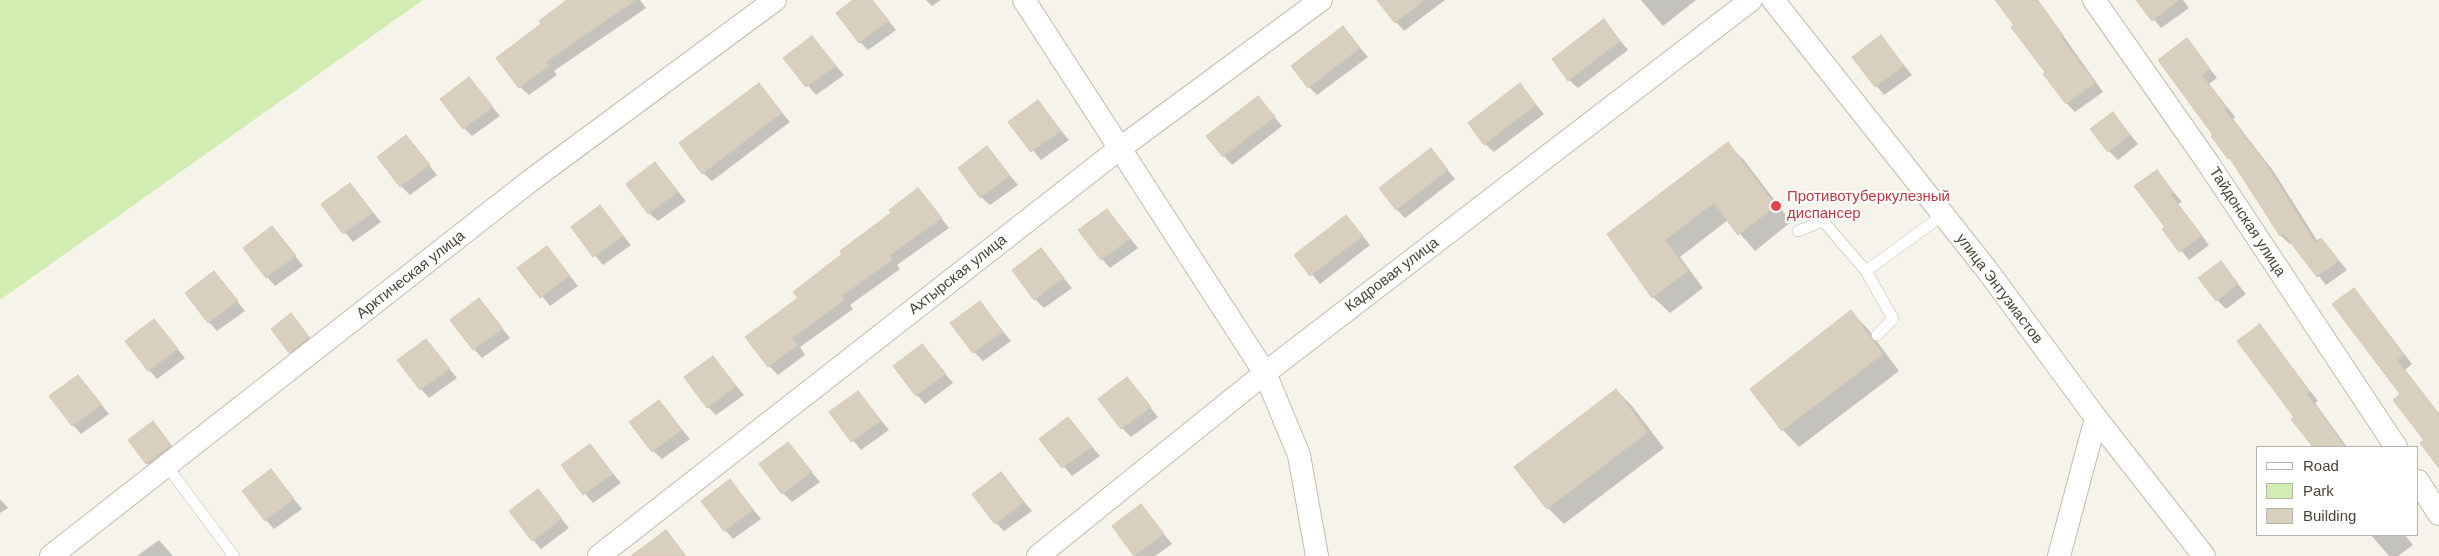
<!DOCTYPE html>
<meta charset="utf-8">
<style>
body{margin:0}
#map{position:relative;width:2439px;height:556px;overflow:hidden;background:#f6f3eb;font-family:Arial,sans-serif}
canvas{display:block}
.legend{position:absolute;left:2256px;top:446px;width:162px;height:90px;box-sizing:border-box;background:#fff;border:1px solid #b7b4af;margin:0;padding:6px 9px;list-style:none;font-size:15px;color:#4b4438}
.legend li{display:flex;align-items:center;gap:10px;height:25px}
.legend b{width:25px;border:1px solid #b7b4af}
</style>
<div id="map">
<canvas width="2439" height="556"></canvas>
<ul class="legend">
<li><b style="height:6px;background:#fff"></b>Road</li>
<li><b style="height:14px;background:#d1edb1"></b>Park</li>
<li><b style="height:14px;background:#d9cfbf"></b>Building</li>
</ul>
</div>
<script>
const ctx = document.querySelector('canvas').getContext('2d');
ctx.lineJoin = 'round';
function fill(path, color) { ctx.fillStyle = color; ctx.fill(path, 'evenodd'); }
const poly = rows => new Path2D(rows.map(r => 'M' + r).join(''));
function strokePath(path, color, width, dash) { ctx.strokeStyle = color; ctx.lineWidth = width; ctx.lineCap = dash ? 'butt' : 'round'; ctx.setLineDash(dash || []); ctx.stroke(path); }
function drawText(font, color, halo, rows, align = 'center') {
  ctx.font = font + ' Arial,sans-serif'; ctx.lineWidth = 4.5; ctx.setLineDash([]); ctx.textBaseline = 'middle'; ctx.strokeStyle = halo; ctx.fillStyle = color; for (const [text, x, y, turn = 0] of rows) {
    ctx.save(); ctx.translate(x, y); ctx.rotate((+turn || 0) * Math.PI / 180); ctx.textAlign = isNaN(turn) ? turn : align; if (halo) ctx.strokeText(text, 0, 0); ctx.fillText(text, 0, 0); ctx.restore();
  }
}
fill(poly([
 [0,0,423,0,0,300]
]), '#d1edb1');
fill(poly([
 [575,0,640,0,646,8,554,71,557,75,529,95,520,87],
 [855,0,872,0,896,30,868,50,860,42],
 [926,0,941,0,932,6],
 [1383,0,1445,0,1404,31,1396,22],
 [1641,0,1696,0,1663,26],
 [1997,0,2038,0,2103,92,2075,112,2067,104],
 [2138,0,2183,0,2189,8,2161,28],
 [1604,21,1628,50,1578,88,1569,80],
 [1343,28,1368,57,1317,95,1309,87],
 [1881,37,1912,75,1884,95,1854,58],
 [812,38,844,75,816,95,785,58],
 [2187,40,2217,78,2209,84,2235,117,2233,119,2274,172,2318,242,2321,239,2347,270,2326,285,2292,243,2290,244,2281,236,2214,135],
 [469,79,500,116,472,136,464,128],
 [758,85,790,122,712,181,703,173],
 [1520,85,1544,114,1494,152,1485,144],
 [1258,98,1282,126,1232,165,1224,156],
 [1037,102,1069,140,1041,160,1010,122],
 [2113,114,2138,144,2118,160,2109,151],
 [406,137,437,175,410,195,401,186],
 [1727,144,1744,160,1791,222,1755,251,1728,220,1680,257,1703,288,1670,313,1653,297,1609,234],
 [987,147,1018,185,990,205,981,197],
 [1431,150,1455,179,1405,218,1396,209],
 [655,164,686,201,658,221,649,213],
 [2156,171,2182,202,2178,204,2209,245,2189,260,2164,230,2167,227],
 [350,184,381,222,353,242,322,204],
 [926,199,949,228,897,265,900,269,850,305,853,309,800,347,805,355,778,375,769,366,799,298],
 [600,207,631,245,603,265,572,227],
 [1107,210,1138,248,1110,268,1102,259],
 [1346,216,1370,245,1320,284,1296,255],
 [281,237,303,266,275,286,267,277],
 [1040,250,1072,288,1044,308,1035,299],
 [555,257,578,286,550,306,519,268],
 [2221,263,2246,294,2226,309,2217,300],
 [214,273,245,311,217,331,209,322],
 [2354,289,2412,364,2405,370,2439,414,2439,466,2402,395],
 [479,300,510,338,482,358,474,349],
 [979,303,1011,341,983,361,974,352],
 [1851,312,1867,328,1899,371,1799,447,1783,430],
 [291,315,317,346,299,361,290,352],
 [154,321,185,358,157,379,149,370],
 [2259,326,2318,401,2315,403,2347,447,2313,447,2293,419,2296,417],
 [426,340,457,378,429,398,421,389],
 [922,346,953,383,925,404,917,395],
 [713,358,744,395,716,415,708,407],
 [78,376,109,414,81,434,73,425],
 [1127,379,1158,417,1131,437,1122,428],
 [1616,390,1632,406,1664,448,1564,524,1548,508,1516,468],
 [858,392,889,430,861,450,830,413],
 [659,402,690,439,662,459,653,451],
 [1068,419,1100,456,1072,476,1041,439],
 [153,423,179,454,156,472,147,463],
 [788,444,820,482,792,502,783,493],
 [589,445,621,483,593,503,562,466],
 [271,471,302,509,274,529,266,520],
 [1001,474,1032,511,1004,531,996,523],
 [730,481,761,519,733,539,725,530],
 [538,491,569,528,541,549,533,540],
 [0,499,8,508,0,513],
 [1140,506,1172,544,1155,556,1136,556,1113,526],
 [2371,535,2405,535,2413,545,2398,556,2389,556],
 [159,540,173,556,137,556]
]), '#0003');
const building = poly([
 [567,0,636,0,546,62,549,66,519,88,496,58,541,24,539,21,567,0],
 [853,0,872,0,889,21,859,43,836,13,853,0],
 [1377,0,1425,0,1395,23,1377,0],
 [1995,0,2037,0,2063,35,2061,37,2095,83,2066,104,2043,74,2045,72,2011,27,2014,25,1995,0],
 [2136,0,2179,0,2152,21,2136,0],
 [1604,19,1620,41,1568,81,1552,59,1604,19],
 [1343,26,1360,48,1308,88,1291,66,1343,26],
 [1881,35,1904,66,1875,87,1852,57,1881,35],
 [812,36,836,66,806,87,783,58,812,36],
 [2187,38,2210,69,2202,75,2227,108,2225,110,2265,162,2315,242,2321,238,2339,261,2317,277,2284,234,2280,236,2230,158,2228,159,2211,136,2213,135,2158,60,2187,38],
 [469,77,493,107,463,129,440,99,469,77],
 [759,83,782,113,702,174,679,143,759,83],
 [1520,83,1536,105,1484,145,1468,123,1520,83],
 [1258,96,1275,117,1223,157,1206,136,1258,96],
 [1038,100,1061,131,1031,152,1008,122,1038,100],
 [2113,112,2130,135,2108,152,2090,129,2113,112],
 [406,135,430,165,400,187,377,157,406,135],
 [1728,142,1776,206,1738,235,1714,203,1665,240,1688,271,1652,298,1607,234,1728,142],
 [987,146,1010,176,980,198,958,168,987,146],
 [1431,148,1448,170,1396,210,1379,188,1431,148],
 [655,162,678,192,648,214,626,184,655,162],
 [2157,170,2174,193,2171,195,2202,236,2179,252,2162,229,2165,227,2134,186,2157,170],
 [350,183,373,213,343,234,321,204,350,183],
 [918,188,942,218,889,256,892,260,842,296,845,300,792,338,798,345,768,367,745,337,798,298,793,292,842,254,840,251,891,213,889,210,918,188],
 [600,205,623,236,593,257,571,227,600,205],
 [1107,209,1130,239,1101,260,1078,230,1107,209],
 [1346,215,1363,236,1310,276,1294,255,1346,215],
 [272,226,296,256,266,278,243,248,272,226],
 [547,246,570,276,540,298,517,268,547,246],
 [1041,248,1064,278,1034,300,1012,270,1041,248],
 [2221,261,2238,284,2216,301,2198,278,2221,261],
 [214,271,238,301,208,323,185,293,214,271],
 [2354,288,2404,355,2397,360,2439,414,2439,468,2420,443,2424,440,2393,400,2400,394,2332,304,2354,288],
 [479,298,503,329,473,350,450,320,479,298],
 [980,301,1003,332,973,353,950,323,980,301],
 [1851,310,1883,354,1782,431,1750,389,1851,310],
 [291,313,309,337,289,353,271,329,291,313],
 [154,319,178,349,148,371,125,341,154,319],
 [2260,324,2310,392,2307,394,2345,447,2313,447,2291,419,2294,417,2237,341,2260,324],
 [426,339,450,369,420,390,397,360,426,339],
 [922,344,946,374,916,396,893,366,922,344],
 [713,356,736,386,707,408,684,377,713,356],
 [78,375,102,405,72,426,49,396,78,375],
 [1127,377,1151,407,1121,429,1098,399,1127,377],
 [1616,389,1648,432,1547,509,1514,467,1616,389],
 [858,391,881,421,851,442,829,412,858,391],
 [659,400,682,430,652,452,629,422,659,400],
 [1068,417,1092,447,1062,468,1039,439,1068,417],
 [153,421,171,445,146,464,128,440,153,421],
 [788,442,812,472,782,494,759,464,788,442],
 [590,444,613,474,583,495,561,465,590,444],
 [271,469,294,499,265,521,242,491,271,469],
 [1001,472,1024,502,995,524,972,494,1001,472],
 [730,479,753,510,724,531,701,501,730,479],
 [538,489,562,519,532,541,509,511,538,489],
 [1141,504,1164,534,1134,556,1112,526,1141,504],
 [666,530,686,556,631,556,666,530]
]);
fill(building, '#d9cfbf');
strokePath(building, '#d4c7b2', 1);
const lane = poly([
 [1798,231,1823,221,1866,271,1943,215],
 [1866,271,1893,319,1877,335],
 [167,466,234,556]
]);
const street = poly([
 [1024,0,1265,373,1299,455,1317,556],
 [1773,0,1987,270,2096,418,2204,556],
 [2094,0,2208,163,2396,447],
 [2418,481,2439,514],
 [51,556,530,181,775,0],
 [599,556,1119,149,1321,0],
 [1038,556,1265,373,1751,0],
 [2059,556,2096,418]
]);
strokePath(lane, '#c3bbac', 12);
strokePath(street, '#c3bbac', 24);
strokePath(lane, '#fff', 11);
strokePath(street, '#fff', 22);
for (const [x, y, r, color] of [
 [1776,206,6,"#e0444e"]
]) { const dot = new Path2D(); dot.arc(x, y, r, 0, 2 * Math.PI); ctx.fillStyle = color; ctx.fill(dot); strokePath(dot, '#fff', 2); }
drawText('15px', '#be3a42', '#fff', [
 ["Противотуберкулезный",1787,197],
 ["диспансер",1787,214]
], 'left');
drawText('15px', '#4b4438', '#fff', [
 ["Тайдонская улица",2247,222,57],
 ["Арктическая улица",411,275,-38],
 ["Ахтырская улица",958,275,-38],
 ["Кадровая улица",1392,275,-37],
 ["улица Энтузиастов",1999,289,53]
]);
</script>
